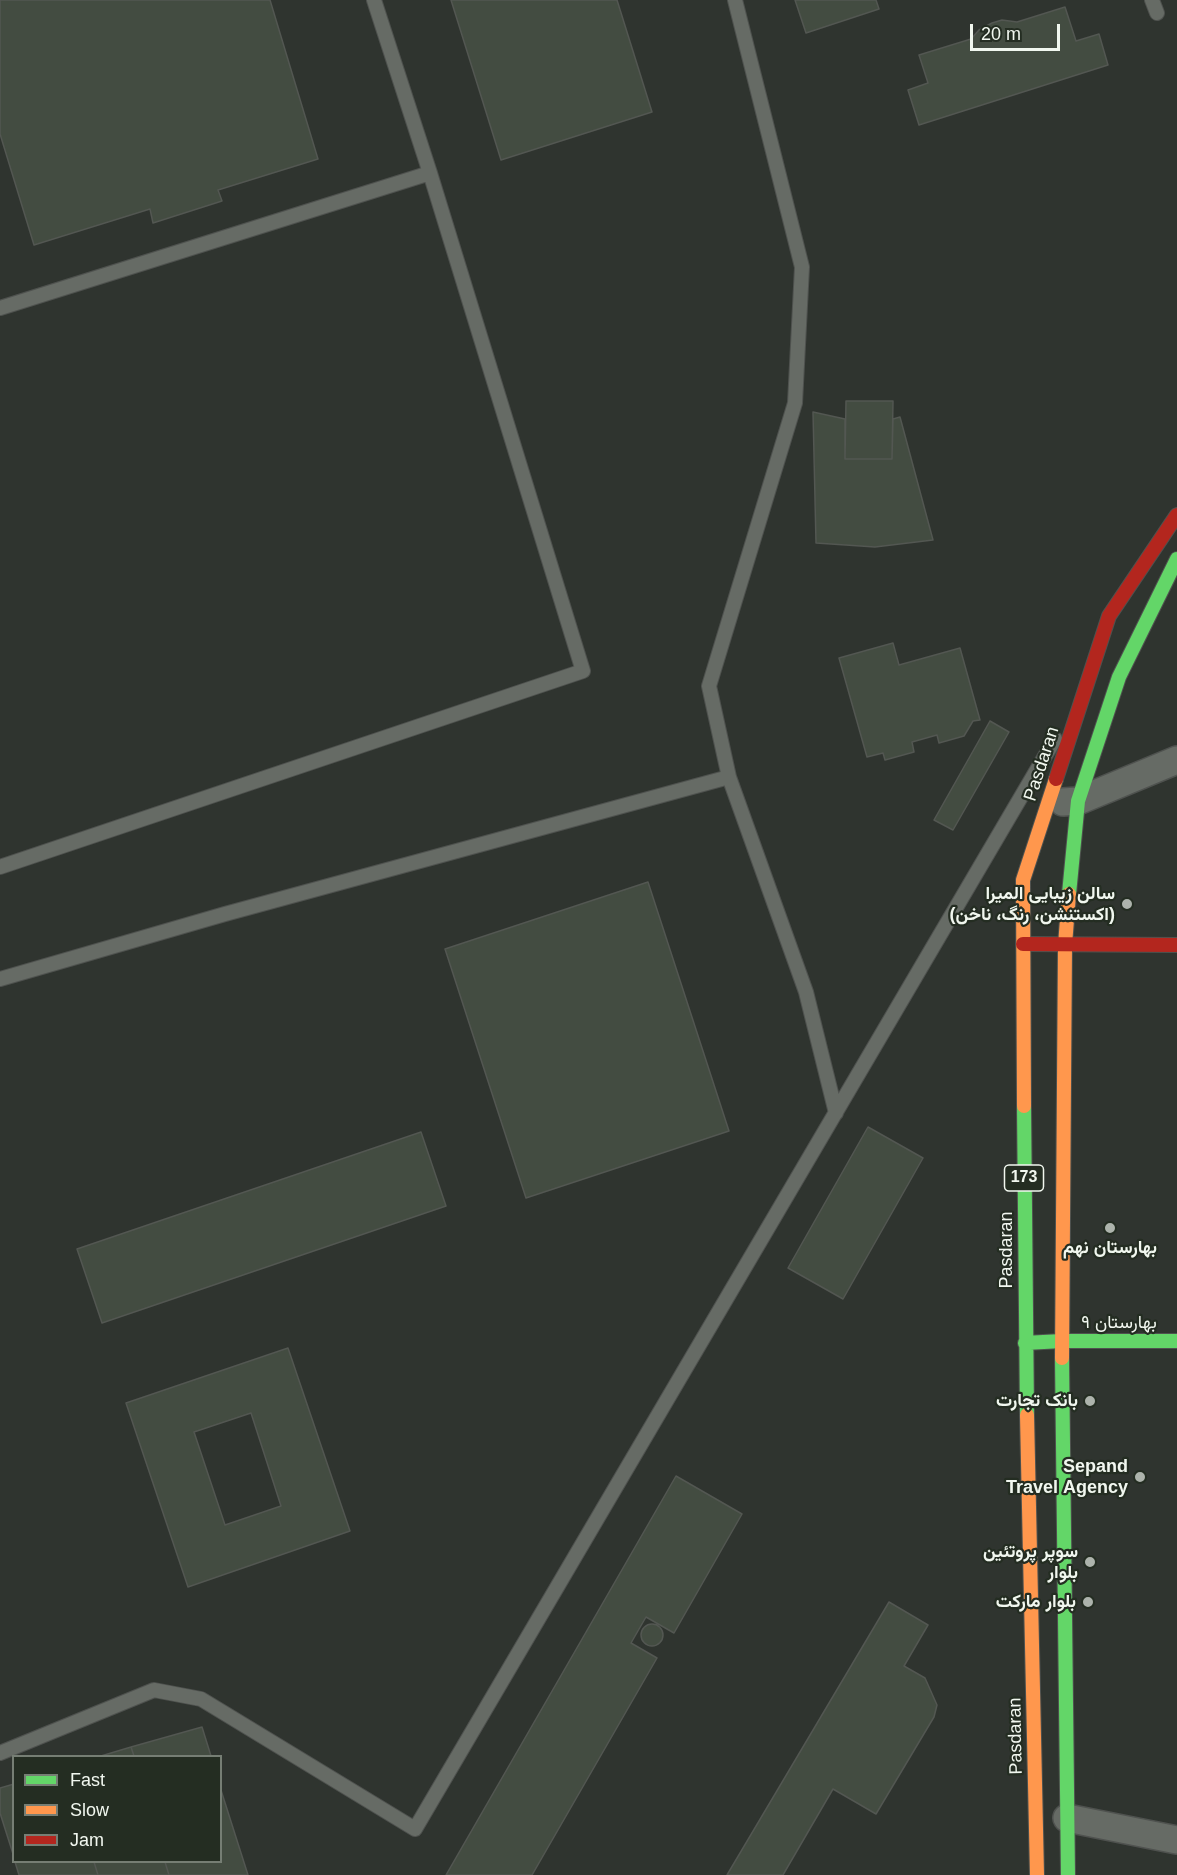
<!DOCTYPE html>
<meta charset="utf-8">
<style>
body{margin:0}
#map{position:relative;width:1177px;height:1875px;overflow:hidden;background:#2f342f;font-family:Helvetica,sans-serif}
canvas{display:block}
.legend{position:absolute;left:12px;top:1755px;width:210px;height:108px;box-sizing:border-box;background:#242d22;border:2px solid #767e74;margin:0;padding:8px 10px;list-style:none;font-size:18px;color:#f1f7ef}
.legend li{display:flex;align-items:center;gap:12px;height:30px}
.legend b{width:30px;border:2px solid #767e74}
.scale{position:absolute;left:970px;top:24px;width:90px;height:27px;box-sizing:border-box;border:3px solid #f1f7ef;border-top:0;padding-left:8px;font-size:18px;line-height:21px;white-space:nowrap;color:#f1f7ef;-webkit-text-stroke:4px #242d22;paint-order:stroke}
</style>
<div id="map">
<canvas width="1177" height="1875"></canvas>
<ul class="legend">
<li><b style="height:8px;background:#63d668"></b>Fast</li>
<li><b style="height:8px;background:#ff974d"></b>Slow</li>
<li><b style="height:8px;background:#b3261e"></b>Jam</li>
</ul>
<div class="scale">20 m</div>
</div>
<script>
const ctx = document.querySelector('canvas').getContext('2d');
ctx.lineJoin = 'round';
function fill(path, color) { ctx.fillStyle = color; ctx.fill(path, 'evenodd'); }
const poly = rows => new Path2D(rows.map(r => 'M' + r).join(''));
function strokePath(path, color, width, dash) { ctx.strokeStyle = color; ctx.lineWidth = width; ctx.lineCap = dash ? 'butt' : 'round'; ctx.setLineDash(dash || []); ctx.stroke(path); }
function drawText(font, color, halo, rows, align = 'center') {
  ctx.font = font + ' Helvetica,Vazirmatn,sans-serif'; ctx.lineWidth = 4.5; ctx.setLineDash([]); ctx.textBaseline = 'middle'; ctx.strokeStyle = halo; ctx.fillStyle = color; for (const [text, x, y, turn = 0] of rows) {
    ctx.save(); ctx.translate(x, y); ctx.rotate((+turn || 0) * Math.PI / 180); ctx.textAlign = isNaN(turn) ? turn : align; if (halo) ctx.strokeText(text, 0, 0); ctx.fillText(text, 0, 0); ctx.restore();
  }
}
const building = poly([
 [0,0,270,0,318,159,218,190,222,201,153,223,150,209,34,245,0,134,0,0],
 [451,0,617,0,652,112,501,160,451,0],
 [795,0,876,0,879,9,806,33,795,0],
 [1065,7,1076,41,1099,34,1108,65,919,125,908,90,928,83,919,55,971,39,979,30,992,23,1002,20,1017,22,1065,7],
 [846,401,893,401,892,459,845,459,846,401],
 [813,412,845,419,845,459,892,459,893,419,900,417,933,540,875,547,816,543,813,412],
 [893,643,899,665,960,648,980,720,973,721,964,736,939,743,937,735,912,742,914,752,885,760,883,753,867,757,839,658,893,643],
 [990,721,1009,732,953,830,934,820,990,721],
 [648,882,729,1131,526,1198,445,949,648,882],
 [868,1127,923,1158,843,1299,788,1268,868,1127],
 [421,1132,446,1206,102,1323,77,1249,421,1132],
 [288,1348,350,1531,188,1587,126,1403,288,1348],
 [251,1413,281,1506,225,1525,194,1432,251,1413],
 [676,1476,742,1514,674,1633,646,1617,631,1643,657,1658,532,1875,446,1875,676,1476],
 [889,1602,928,1625,904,1666,925,1678,937,1705,934,1717,876,1814,833,1789,783,1875,727,1875,889,1602],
 '641 1635a11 11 0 1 1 22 0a11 11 0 1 1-22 0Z',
 [202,1727,211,1756,134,1756,131,1747,202,1727],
 [131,1747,134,1756,101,1756,131,1747],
 [14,1784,14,1857,0,1813,0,1788,14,1784],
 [220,1787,248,1875,169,1875,165,1862,220,1862,220,1787],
 [15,1862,94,1862,98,1875,19,1875,15,1862],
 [94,1862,165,1862,169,1875,98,1875,94,1862]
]);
fill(building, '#434c41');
strokePath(building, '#535752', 1.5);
const lane = poly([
 [735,0,802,267,795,403,709,686,729,777,806,992,836,1113],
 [1152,0,1157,13],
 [0,308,430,173],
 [0,867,583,671,430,173,374,0],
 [0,979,225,914,729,777],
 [0,1753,154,1690,201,1699,415,1829,1055,739]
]);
const street = poly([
 [1063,802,1078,801,1177,760],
 [1067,1818,1177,1840]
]);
const fast = poly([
 [1069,894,1078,801,1119,677,1177,559],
 [1024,1106,1027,1415],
 [1025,1343,1062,1341,1177,1341],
 [1062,1358,1068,1875]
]);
const slow = poly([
 [1024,1106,1023,880,1056,779],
 [1062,1358,1065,945,1069,894],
 [1027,1415,1037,1875]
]);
const jam = poly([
 [1056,779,1109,616,1177,515],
 [1023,944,1177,945]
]);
strokePath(lane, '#4f524f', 16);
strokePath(street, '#4f524f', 30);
strokePath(fast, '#4f524f', 16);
strokePath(slow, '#4f524f', 16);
strokePath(jam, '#4f524f', 16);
strokePath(lane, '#666b65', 14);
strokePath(street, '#666b65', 27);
strokePath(fast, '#63d668', 14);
strokePath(slow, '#ff974d', 14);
strokePath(jam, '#b3261e', 14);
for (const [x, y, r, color] of [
 [1127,904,6,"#adb3ac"],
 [1110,1228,6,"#adb3ac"],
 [1090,1401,6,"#adb3ac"],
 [1140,1477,6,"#adb3ac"],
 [1090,1562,6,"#adb3ac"],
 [1088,1602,6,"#adb3ac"]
]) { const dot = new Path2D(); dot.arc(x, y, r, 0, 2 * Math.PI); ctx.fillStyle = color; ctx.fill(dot); strokePath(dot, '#242d22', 2); }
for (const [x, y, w] of [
 [1024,1178,39]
]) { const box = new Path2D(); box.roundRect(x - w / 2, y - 13, w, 26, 4.5); ctx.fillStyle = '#242d22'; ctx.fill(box); strokePath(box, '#f1f7ef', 1.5); }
drawText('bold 16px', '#f1f7ef', null, [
 ["173",1024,1178]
]);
drawText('18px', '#f1f7ef', '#242d22', [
 ["Pasdaran",1042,764,-72],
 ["Pasdaran",1007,1250,-90],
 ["بهارستان ٩",1119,1323],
 ["Pasdaran",1016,1736,-91]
]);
drawText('bold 18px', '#f1f7ef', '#242d22', [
 ["سالن زیبایی المیرا",1115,894],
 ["(اکستنشن، رنگ، ناخن)",1115,915],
 ["بهارستان نهم",1110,1248,"center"],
 ["بانک تجارت",1078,1401],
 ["Sepand",1128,1467],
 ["Travel Agency",1128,1488],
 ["سوپر پروتئین",1078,1552],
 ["بلوار",1078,1573],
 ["بلوار مارکت",1076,1602]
], 'right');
</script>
